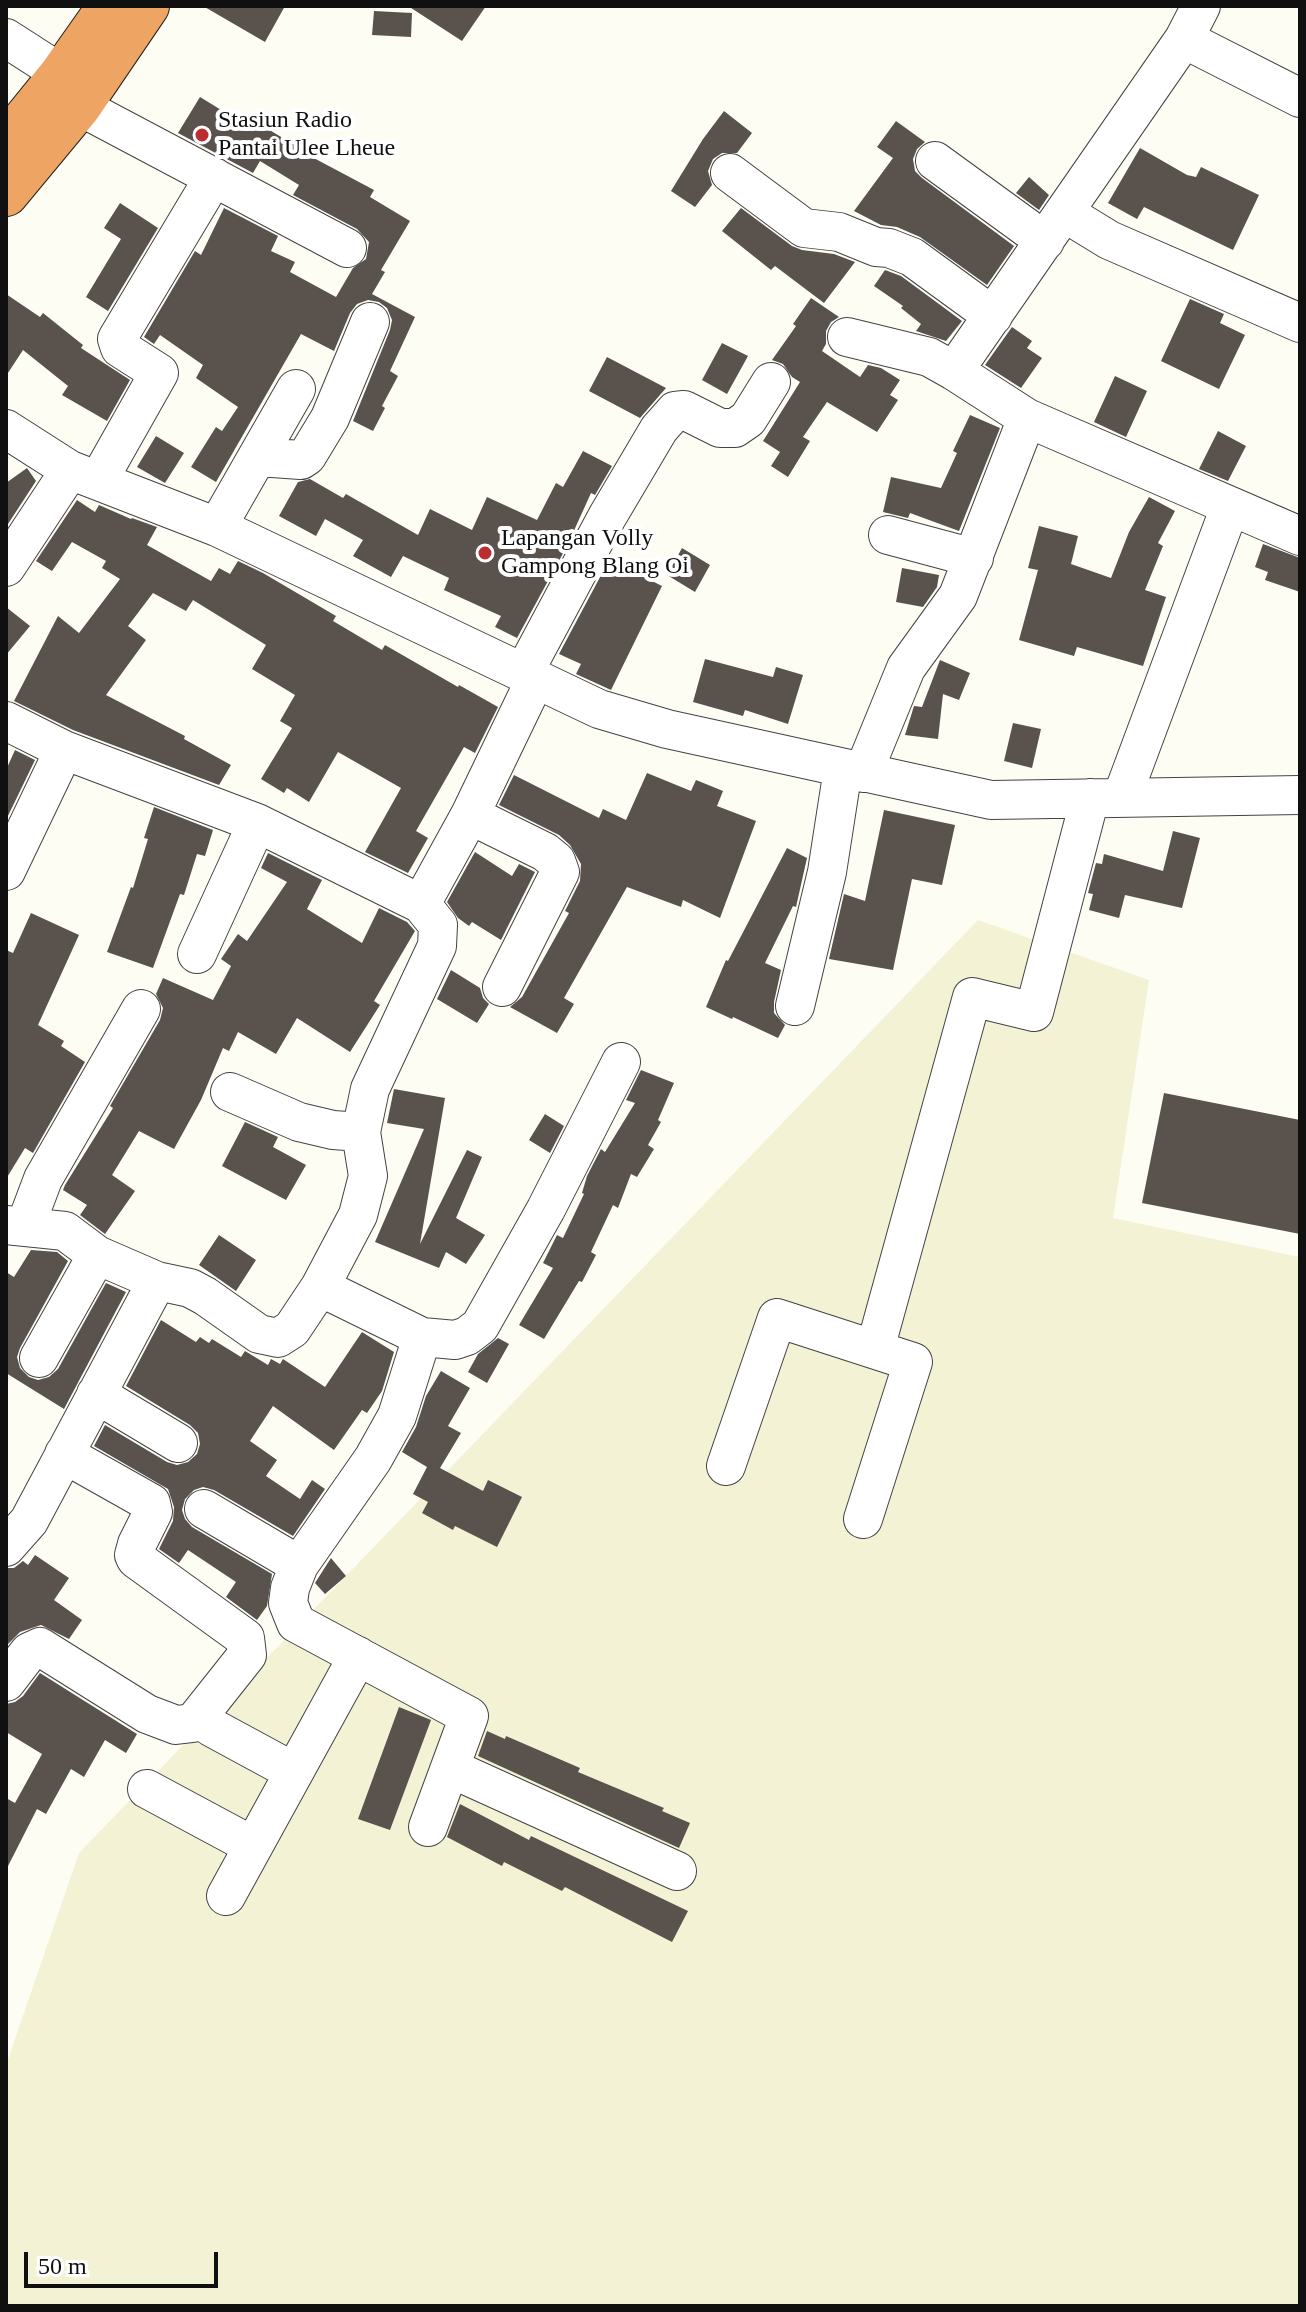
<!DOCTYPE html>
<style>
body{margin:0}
#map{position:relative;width:1306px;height:2312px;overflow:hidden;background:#fefdf4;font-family:Georgia,serif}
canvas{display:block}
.frame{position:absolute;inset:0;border:8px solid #101010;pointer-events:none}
.scale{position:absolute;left:24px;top:2252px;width:194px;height:36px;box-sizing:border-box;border:4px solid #101010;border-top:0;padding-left:10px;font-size:24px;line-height:28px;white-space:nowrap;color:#101010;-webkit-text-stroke:6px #fff;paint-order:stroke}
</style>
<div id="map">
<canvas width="1306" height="2312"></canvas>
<div class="frame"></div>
<div class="scale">50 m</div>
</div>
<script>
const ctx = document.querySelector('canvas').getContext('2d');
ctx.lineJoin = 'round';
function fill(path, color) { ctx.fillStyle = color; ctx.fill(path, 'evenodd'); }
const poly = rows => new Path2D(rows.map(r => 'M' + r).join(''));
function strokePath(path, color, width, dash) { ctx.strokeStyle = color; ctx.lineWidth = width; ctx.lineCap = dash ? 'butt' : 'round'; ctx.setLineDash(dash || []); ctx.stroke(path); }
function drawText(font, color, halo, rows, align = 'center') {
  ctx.font = font + ' Georgia,serif'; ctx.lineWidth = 8; ctx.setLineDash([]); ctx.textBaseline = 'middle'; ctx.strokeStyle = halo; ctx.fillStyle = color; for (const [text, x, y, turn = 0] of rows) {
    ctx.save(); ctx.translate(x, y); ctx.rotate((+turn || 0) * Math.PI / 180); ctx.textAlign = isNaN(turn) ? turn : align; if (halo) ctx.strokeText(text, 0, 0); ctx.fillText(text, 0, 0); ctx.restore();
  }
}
fill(poly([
 [978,920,1149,980,1113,1218,1300,1257,1300,2306,6,2306,6,2065,79,1853]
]), '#f4f2d4');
fill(poly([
 [203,6,285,6,265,42],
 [408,6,486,6,462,41],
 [374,11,412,13,411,37,372,35],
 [200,97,249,127,253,120,296,146,295,148,374,190,370,197,410,221,381,270,385,272,372,294,415,317,390,371,398,376,382,406,385,408,373,431,353,421,390,330,392,320,387,308,379,302,368,300,357,304,350,313,334,351,301,334,216,482,191,467,216,427,222,431,238,407,196,378,203,365,160,335,154,344,144,337,195,251,201,255,224,208,278,236,271,251,295,262,290,272,336,297,353,268,366,259,369,242,357,229,293,195,299,185,260,161,253,173,178,133],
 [724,111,752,133,737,153,722,153,713,159,708,171,712,185,695,207,671,191,703,139],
 [896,121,925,142,917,149,913,159,915,171,922,178,1014,246,987,285,920,237,897,227,881,225,854,211,893,158,877,147],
 [1140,148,1187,175,1196,177,1201,167,1259,195,1233,250,1144,207,1137,219,1108,203],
 [1029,177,1049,195,1039,210,1016,193],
 [120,203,158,228,108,311,86,297,121,239,104,228],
 [741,208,792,246,802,250,834,254,855,262,824,303,775,266,771,270,722,231],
 [885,270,901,276,962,321,946,341,916,331,921,324,901,308,903,306,874,286],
 [6,294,40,317,43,313,83,345,81,348,130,380,107,421,62,395,68,386,23,350,6,376],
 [811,298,839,317,831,322,826,331,826,344,822,351,860,377,868,365,881,368,900,380,890,395,898,400,877,432,827,402,803,437,810,441,788,477,771,466,780,452,763,441,800,382,792,377,783,364,772,360,796,326,793,324],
 [1190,299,1224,314,1220,323,1245,335,1219,389,1161,361],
 [1012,327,1032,341,1027,348,1042,358,1021,388,985,365],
 [722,343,748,356,727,394,702,380],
 [607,357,666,388,640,418,589,391],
 [1115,376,1147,391,1126,437,1094,422],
 [970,415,1000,428,959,531,910,513,908,518,883,512,891,477,941,488,957,453,953,451],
 [1218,431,1246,446,1228,481,1199,469],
 [156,436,184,453,165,483,137,467],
 [583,451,612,466,595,495,591,493,567,546,517,638,495,627,501,616,444,590,449,578,403,556,391,577,353,556,363,540,325,519,316,536,279,516,298,482,310,479,343,498,346,494,418,535,430,509,472,530,487,497,537,520,556,483,563,487],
 [27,468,36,481,8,524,6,522,6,483],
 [1149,497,1175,511,1158,543,1163,546,1145,590,1166,597,1143,666,1077,647,1074,656,1019,640,1038,570,1028,568,1039,526,1078,536,1071,564,1111,578,1129,532],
 [77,500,95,512,99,505,131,519,132,518,157,527,147,545,211,581,219,568,230,574,238,561,263,573,336,616,333,621,382,650,385,645,458,687,459,685,498,707,475,753,464,747,416,831,428,838,408,873,365,852,401,788,338,752,309,802,287,788,284,793,261,779,292,728,280,721,295,695,252,669,266,645,193,600,186,611,153,593,128,626,146,640,106,695,185,736,184,739,231,765,219,785,73,730,14,701,58,616,79,633,120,579,102,568,106,561,72,542,52,571,36,561],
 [1263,544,1300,558,1300,592,1265,580,1268,572,1255,567],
 [682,548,710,565,695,592,667,575],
 [607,564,626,573,628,569,662,586,611,690,576,674,581,664,559,654],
 [902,568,939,575,937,587,923,607,896,602],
 [6,607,30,626,6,655],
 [705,659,773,677,776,667,803,675,788,724,745,710,743,716,693,702],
 [940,660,970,673,959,700,943,694,938,739,905,735,914,706,922,707],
 [1013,723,1041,729,1032,768,1004,761],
 [15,750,35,760,6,820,6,770],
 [647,773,691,791,696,780,723,791,717,806,756,821,720,918,683,900,681,907,627,887,564,998,574,1004,557,1033,510,1007,522,997,569,913,565,911,580,881,581,864,570,845,559,835,499,805,514,775,599,818,603,809,626,820],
 [154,807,213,830,205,856,197,854,184,895,180,894,153,968,107,952,131,887,133,888,148,839,144,838],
 [884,810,955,825,942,885,912,879,893,970,829,959,844,894,865,901],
 [1173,831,1200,838,1182,908,1125,895,1119,918,1089,910,1093,894,1088,893,1096,863,1102,864,1104,854,1163,871],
 [787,848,807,858,796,907,793,906,765,963,781,970,774,1002,774,1013,785,1025,778,1038,733,1017,732,1019,706,1007,726,960,728,961],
 [475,852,512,876,519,864,535,872,501,940,472,922,469,926,458,918,447,902],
 [268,853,322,880,307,909,362,943,379,908,407,922,415,931,374,1001,380,1005,350,1052,297,1018,276,1054,238,1032,229,1051,223,1048,201,1100,174,1149,139,1131,112,1175,135,1191,105,1234,80,1215,87,1205,63,1190,65,1185,113,1108,110,1106,160,1020,163,1008,156,994,163,978,213,1000,231,966,221,959,238,934,247,941,287,882,261,868],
 [31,913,79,935,38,1025,64,1041,61,1046,85,1062,33,1153,25,1148,6,1179,6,950,13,953],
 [451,970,480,988,483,998,489,1004,477,1023,437,999],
 [641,1070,674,1083,658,1120,661,1122,648,1145,654,1149,637,1177,631,1174,618,1208,613,1205,591,1252,596,1255,582,1282,579,1281,544,1339,519,1325,553,1268,543,1263,557,1235,563,1238,584,1194,582,1193,587,1176,601,1149,605,1152,635,1103,626,1100],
 [394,1089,445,1098,420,1244,467,1150,482,1157,456,1218,485,1235,466,1264,446,1252,439,1268,375,1242,424,1129,387,1123],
 [1164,1093,1300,1120,1300,1234,1142,1203],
 [545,1114,564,1126,550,1153,529,1140],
 [245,1122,278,1137,273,1147,306,1165,286,1200,222,1166],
 [219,1235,256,1260,236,1291,199,1265],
 [31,1250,57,1252,68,1261,20,1348,17,1357,20,1368,29,1377,38,1380,49,1377,58,1369,106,1283,126,1292,64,1409,6,1373,6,1272,14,1277],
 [161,1320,196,1342,200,1337,209,1343,212,1339,241,1357,245,1351,268,1365,271,1359,280,1364,283,1359,325,1387,362,1332,394,1352,382,1391,367,1413,362,1410,334,1450,273,1406,250,1441,277,1460,266,1476,300,1499,312,1480,325,1489,293,1536,214,1490,203,1487,194,1490,185,1499,182,1510,185,1519,192,1527,272,1574,267,1606,257,1620,226,1597,236,1582,188,1550,179,1563,159,1549,173,1521,174,1507,168,1489,94,1446,105,1425,167,1462,177,1465,188,1462,197,1454,200,1444,198,1433,190,1425,126,1386],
 [498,1338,509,1344,487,1383,468,1372,478,1354],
 [441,1371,470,1388,448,1426,461,1433,440,1468,483,1491,488,1480,522,1497,497,1547,455,1526,453,1530,422,1513,428,1502,413,1494,427,1467,402,1452,416,1427,426,1396],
 [35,1555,69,1578,54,1600,82,1620,69,1639,41,1625,20,1632,6,1646,6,1568,14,1568,23,1561,28,1565],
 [331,1558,346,1576,325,1594,315,1583],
 [40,1673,137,1734,126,1753,105,1740,84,1777,71,1769,46,1814,37,1809,6,1870,6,1798,15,1803,42,1754,6,1732,6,1704,15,1702,23,1696],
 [399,1707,431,1720,390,1830,358,1819],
 [487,1731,505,1739,506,1736,580,1768,578,1772,664,1808,662,1811,690,1823,679,1848,478,1756],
 [460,1804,529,1840,531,1836,688,1911,672,1942,565,1887,562,1891,504,1862,502,1866,447,1837]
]), '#59524d');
const minor = poly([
 [1201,6,1184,39,954,371,1027,418,1300,536],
 [6,38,62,74],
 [1184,39,1300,98],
 [79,106,347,248],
 [935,161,1045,241],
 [730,173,804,228,839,232,876,247,889,248,912,257,993,316],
 [1065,213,1109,240,1300,323],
 [847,337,929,357,954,371],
 [6,429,70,470,217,527,599,709,667,729,991,800,1300,795],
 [258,457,301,460,307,456,330,418,370,322],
 [98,481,159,373,120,348,117,339,214,177],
 [217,527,296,389],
 [888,535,974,558],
 [6,567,70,470],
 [523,674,607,517,659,429,675,411,684,410,720,428,735,428,748,419,771,382],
 [6,721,64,750,257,823,421,904],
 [863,773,906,668,958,596,1027,418],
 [1122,797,1230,507],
 [470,815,545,852,556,861,560,872,502,987],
 [6,871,64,750],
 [197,954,257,823],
 [795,1006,827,872,843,769],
 [230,1092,299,1122,333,1130,361,1132],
 [6,1225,65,1231,97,1255,157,1281,190,1288,205,1296,259,1334,278,1338,292,1329,320,1287,358,1215,368,1176,361,1132,370,1089,437,946,438,925,421,904,470,815,535,680],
 [25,1227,43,1179,141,1009],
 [320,1287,422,1337,455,1340,467,1336,480,1326,546,1209,621,1062],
 [422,1337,397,1416,373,1459,299,1565,290,1588,288,1603,296,1623,469,1716,428,1827],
 [875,1349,972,997,1034,1012,1090,798],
 [39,1358,97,1255],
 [96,1394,178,1443],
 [726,1466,777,1318,913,1362,863,1519],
 [204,1509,299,1565],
 [6,1547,29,1521,157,1281],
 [6,1682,29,1652,40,1647,147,1714,176,1725,193,1723,247,1655,245,1638,136,1559,134,1555,137,1544,153,1512,151,1503,64,1454],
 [211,1727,294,1772],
 [450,1768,677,1871],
 [147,1789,253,1846],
 [226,1896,358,1656]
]);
const highway = poly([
 [6,143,62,74,110,6],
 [6,194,79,106,147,6]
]);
strokePath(minor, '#434343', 40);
strokePath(highway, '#212121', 46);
strokePath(minor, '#fff', 38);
strokePath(highway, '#eea462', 44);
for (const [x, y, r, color] of [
 [202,135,8,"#bc2d31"],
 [485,553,8,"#bc2d31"]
]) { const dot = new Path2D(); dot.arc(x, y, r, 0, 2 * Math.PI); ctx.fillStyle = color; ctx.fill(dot); strokePath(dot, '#fff', 3); }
drawText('24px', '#101010', '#fff', [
 ["Stasiun Radio",218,121],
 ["Pantai Ulee Lheue",218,149],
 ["Lapangan Volly",501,539],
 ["Gampong Blang Oi",501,567]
], 'left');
</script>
